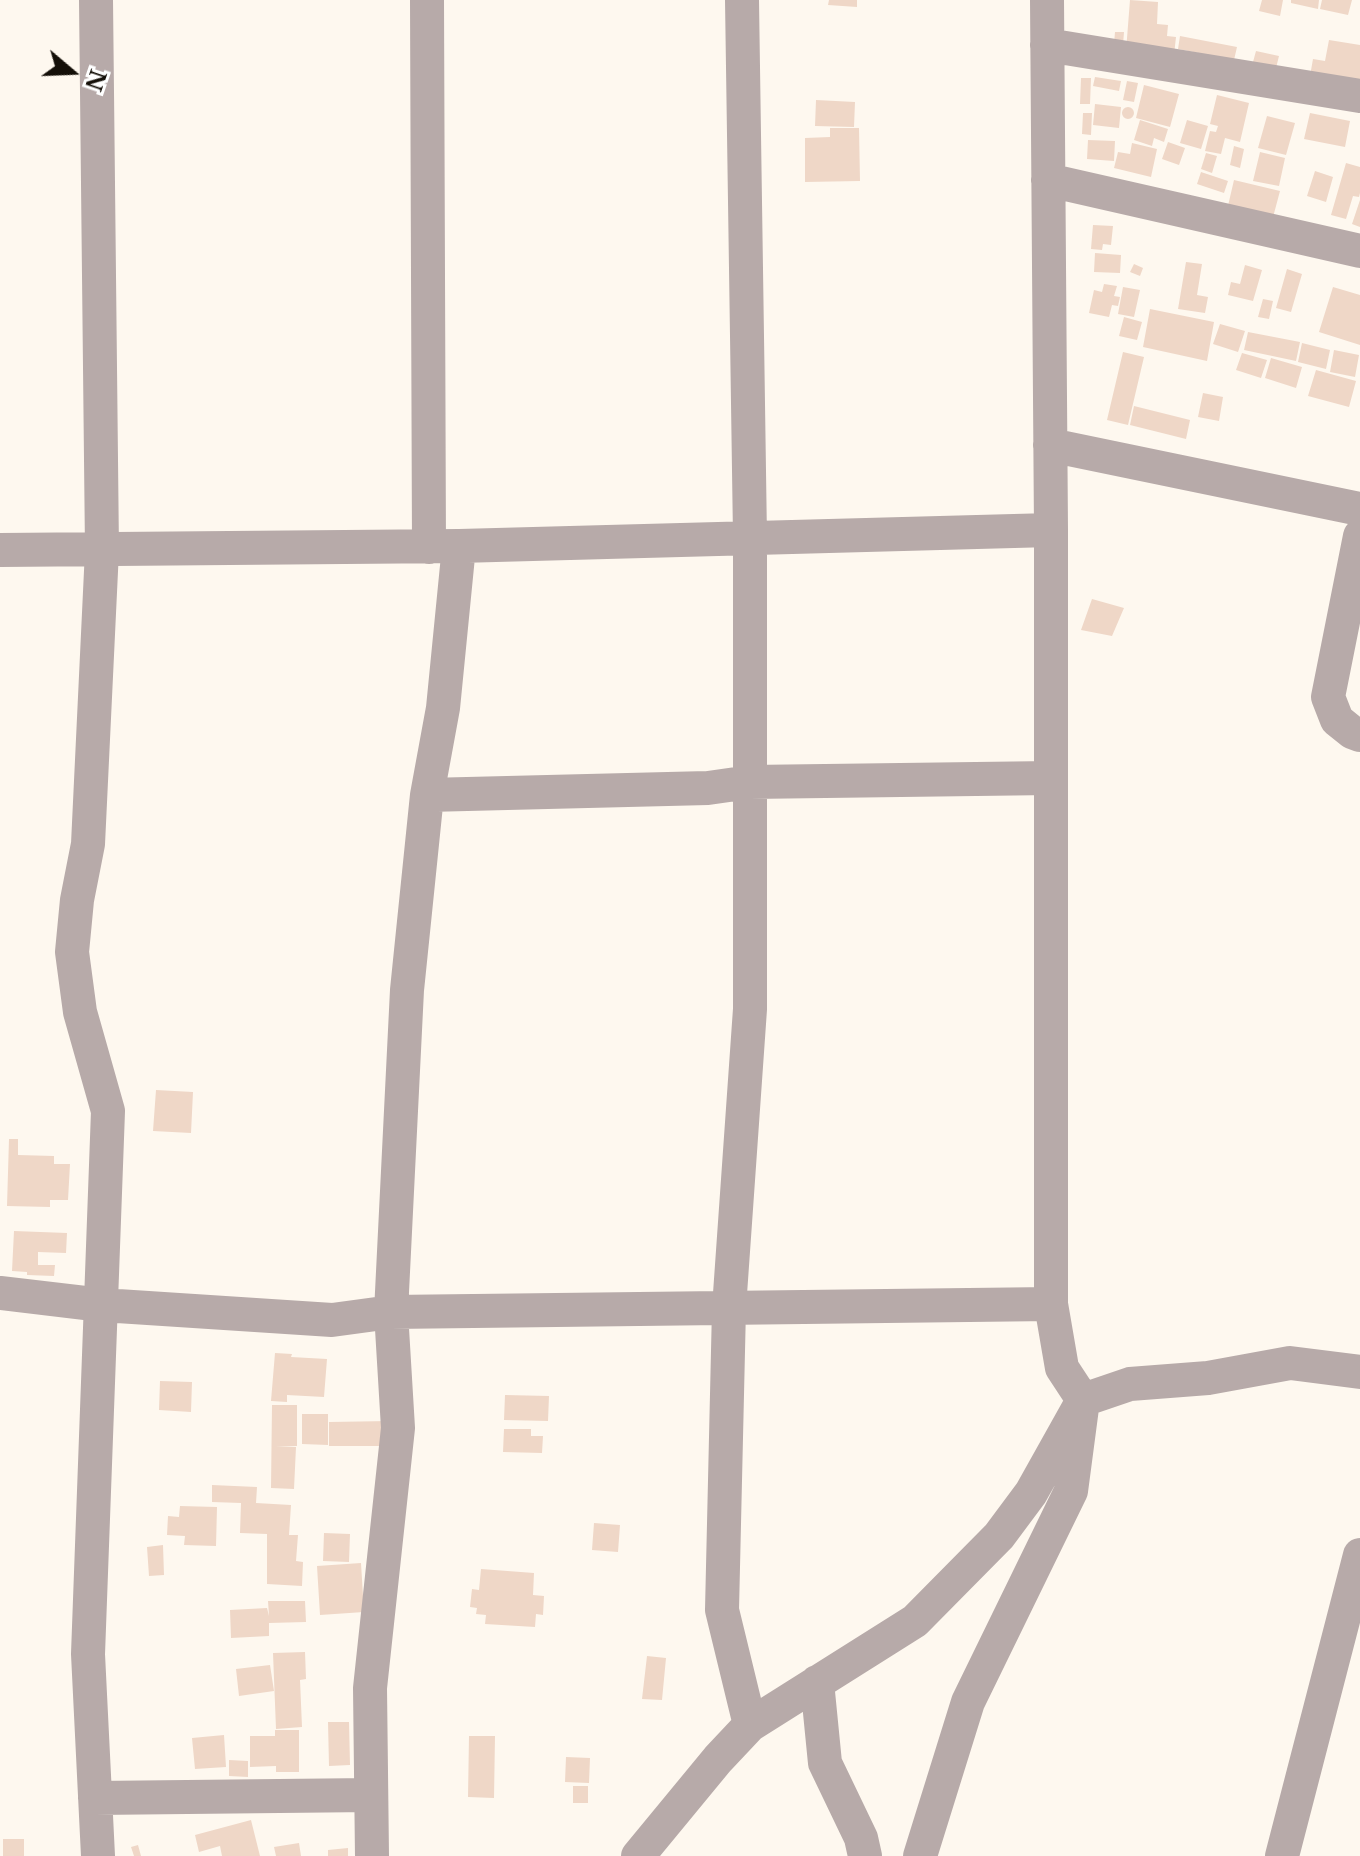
<!DOCTYPE html>
<style>
body{margin:0}
#map{position:relative;width:1360px;height:1856px;overflow:hidden;background:#fef8ef;font-family:"Libre Baskerville",serif}
canvas{display:block}
.north{position:absolute;left:32px;top:32px;width:80px;height:80px;-webkit-text-stroke:6px #fff;paint-order:stroke;rotate:109deg;font-size:22px;font-weight:700;line-height:32px;text-align:center;color:#140f08}
.north::after{content:'';display:block;margin:auto;width:28px;height:36px;background:#140f08;clip-path:polygon(50% 0,100% 100%,50% 72%,0 100%)}
</style>
<div id="map">
<canvas width="1360" height="1856"></canvas>
<div class="north">N</div>
</div>
<script>
const ctx = document.querySelector('canvas').getContext('2d');
ctx.lineJoin = 'round';
function fill(path, color) { ctx.fillStyle = color; ctx.fill(path, 'evenodd'); }
const poly = rows => new Path2D(rows.map(r => 'M' + r).join(''));
function strokePath(path, color, width, dash) { ctx.strokeStyle = color; ctx.lineWidth = width; ctx.lineCap = dash ? 'butt' : 'round'; ctx.setLineDash(dash || []); ctx.stroke(path); }
fill(poly([
 [829,0,857,0,857,7,828,5],
 [1130,0,1158,2,1157,24,1168,25,1167,36,1176,37,1174,55,1126,51],
 [1262,0,1283,0,1280,16,1259,11],
 [1291,0,1319,0,1318,9,1291,3],
 [1322,0,1352,0,1348,15,1320,9],
 [1115,32,1124,32,1123,45,1114,44],
 [1180,36,1237,47,1234,60,1178,49],
 [1329,40,1360,45,1360,84,1310,76,1313,59,1325,61],
 [1256,51,1279,56,1276,68,1253,62],
 [1095,77,1121,81,1119,91,1093,86],
 [1081,78,1091,78,1090,104,1080,104],
 [1127,81,1138,83,1134,102,1123,100],
 [1144,85,1179,94,1170,127,1136,118],
 [1217,95,1249,103,1240,142,1225,138,1221,154,1205,151,1210,131,1216,132,1218,126,1210,124],
 [816,100,855,102,854,127,815,126],
 [1095,104,1121,107,1119,128,1093,125],
 '1122 113a6 6 0 1 1 12 0a6 6 0 1 1-12 0Z',
 [1083,113,1092,113,1091,135,1082,134],
 [1310,113,1350,121,1345,147,1304,139],
 [1267,116,1295,123,1286,155,1258,148],
 [1140,120,1168,129,1164,142,1154,138,1152,146,1134,140],
 [1187,120,1208,126,1201,149,1180,143],
 [830,128,859,128,860,181,805,182,805,138,830,137],
 [1088,140,1115,141,1114,161,1087,159],
 [1168,142,1185,148,1179,165,1162,159],
 [1132,143,1157,149,1151,177,1114,168,1118,152,1130,154],
 [1234,146,1244,149,1240,168,1230,165],
 [1260,152,1285,158,1279,186,1253,181],
 [1206,153,1217,156,1212,173,1201,169],
 [1346,163,1360,167,1360,193,1359,197,1353,196,1346,219,1331,215],
 [1315,171,1333,177,1326,202,1307,196],
 [1201,172,1228,181,1224,193,1197,184],
 [1234,180,1280,191,1272,221,1227,210],
 [1360,200,1360,227,1352,224],
 [1093,225,1113,226,1111,245,1103,244,1102,250,1091,249],
 [1095,253,1121,255,1120,273,1094,272],
 [1186,262,1202,264,1197,295,1208,297,1205,313,1178,309],
 [1134,264,1143,268,1140,276,1130,272],
 [1245,265,1262,270,1253,301,1228,295,1231,282,1240,284],
 [1287,269,1302,274,1291,312,1276,308],
 [1104,284,1117,286,1114,296,1120,297,1118,306,1112,305,1109,317,1089,313,1094,290,1102,292],
 [1123,287,1140,290,1134,317,1118,314],
 [1333,287,1360,295,1360,345,1319,332],
 [1263,299,1273,301,1269,319,1258,317],
 [1150,309,1214,322,1207,361,1143,347],
 [1124,317,1142,322,1137,340,1119,336],
 [1220,324,1245,331,1238,352,1213,344],
 [1248,332,1300,342,1296,361,1244,350],
 [1302,343,1330,350,1326,369,1298,362],
 [1334,350,1359,355,1355,377,1330,372],
 [1123,352,1144,357,1128,425,1107,420],
 [1242,353,1267,360,1261,378,1236,370],
 [1271,358,1302,367,1296,388,1265,378],
 [1316,370,1356,381,1349,407,1308,396],
 [1203,393,1223,397,1219,421,1198,417],
 [1134,406,1190,420,1186,439,1130,425],
 [1092,599,1124,608,1112,636,1081,630],
 [156,1090,193,1092,191,1133,153,1131],
 [9,1139,18,1139,18,1155,54,1156,54,1164,70,1164,68,1200,50,1200,50,1207,7,1206],
 [14,1231,67,1233,66,1253,38,1252,38,1265,55,1265,54,1276,27,1275,27,1272,12,1271],
 [275,1353,292,1354,291,1357,327,1359,324,1397,287,1395,287,1402,271,1401],
 [160,1381,192,1382,191,1412,159,1410],
 [505,1395,549,1396,548,1421,504,1420],
 [272,1405,297,1405,297,1446,276,1446,296,1447,294,1489,271,1488],
 [302,1414,328,1414,328,1445,302,1444],
 [390,1421,390,1446,329,1446,329,1422],
 [504,1429,531,1429,531,1436,543,1436,542,1453,503,1452],
 [212,1485,257,1487,256,1503,291,1505,289,1535,298,1535,296,1561,303,1562,302,1586,267,1584,267,1534,240,1533,241,1503,212,1502],
 [180,1506,217,1507,216,1546,184,1545,185,1536,167,1535,168,1516,179,1517],
 [594,1523,620,1525,618,1552,592,1550],
 [324,1533,350,1534,349,1562,323,1561],
 [163,1545,164,1575,149,1576,147,1547],
 [361,1563,364,1612,320,1615,317,1566],
 [481,1569,534,1573,533,1595,544,1596,543,1615,536,1614,535,1627,485,1624,486,1615,476,1614,477,1608,470,1607,472,1589,479,1590],
 [268,1601,305,1601,306,1622,269,1623,269,1636,231,1638,230,1610,267,1608,269,1616],
 [305,1652,306,1679,300,1680,302,1727,276,1729,273,1653],
 [647,1656,666,1658,662,1700,642,1699],
 [270,1665,274,1691,239,1696,236,1669],
 [328,1722,349,1722,350,1765,329,1766],
 [275,1730,299,1730,299,1772,276,1772,276,1766,250,1767,250,1736,275,1736],
 [224,1735,226,1767,195,1769,192,1738],
 [469,1736,495,1736,494,1798,468,1797],
 [566,1757,590,1758,589,1783,565,1782],
 [229,1760,248,1761,248,1777,229,1776],
 [573,1786,588,1786,588,1803,573,1803],
 [251,1820,260,1856,222,1856,220,1846,199,1852,195,1835],
 [3,1839,24,1839,24,1856,3,1856],
 [299,1843,301,1856,276,1856,274,1847],
 [138,1845,141,1856,134,1856,131,1847],
 [348,1848,348,1856,328,1856,328,1850]
]), '#efd7c7');
strokePath(poly([
 [96,0,102,550,88,844,77,900,72,952,80,1012,108,1111,88,1654,98,1856],
 [427,0,429,547],
 [742,0,750,537,750,1009,729,1308,722,1610,750,1725],
 [1047,45,1360,96],
 [1048,180,1360,251],
 [1050,445,1360,509],
 [1360,536,1328,697,1337,720,1352,732,1360,735],
 [0,550,459,546,1051,530],
 [427,795,708,788,750,782,1051,778],
 [0,1293,102,1305,332,1320,391,1312,1051,1304],
 [817,1682,825,1763,861,1838,865,1856],
 [95,1798,371,1795],
 [372,1856,370,1688,398,1428,391,1312,407,990,427,795,443,708,459,546],
 [638,1856,718,1759,750,1725,915,1621,999,1536,1031,1493,1083,1400,1130,1384,1208,1378,1290,1363,1360,1372],
 [920,1856,968,1702,1071,1491,1083,1400,1062,1368,1051,1304,1051,530,1047,0],
 [1282,1856,1360,1555]
]), '#b7aaa9', 34);
</script>
